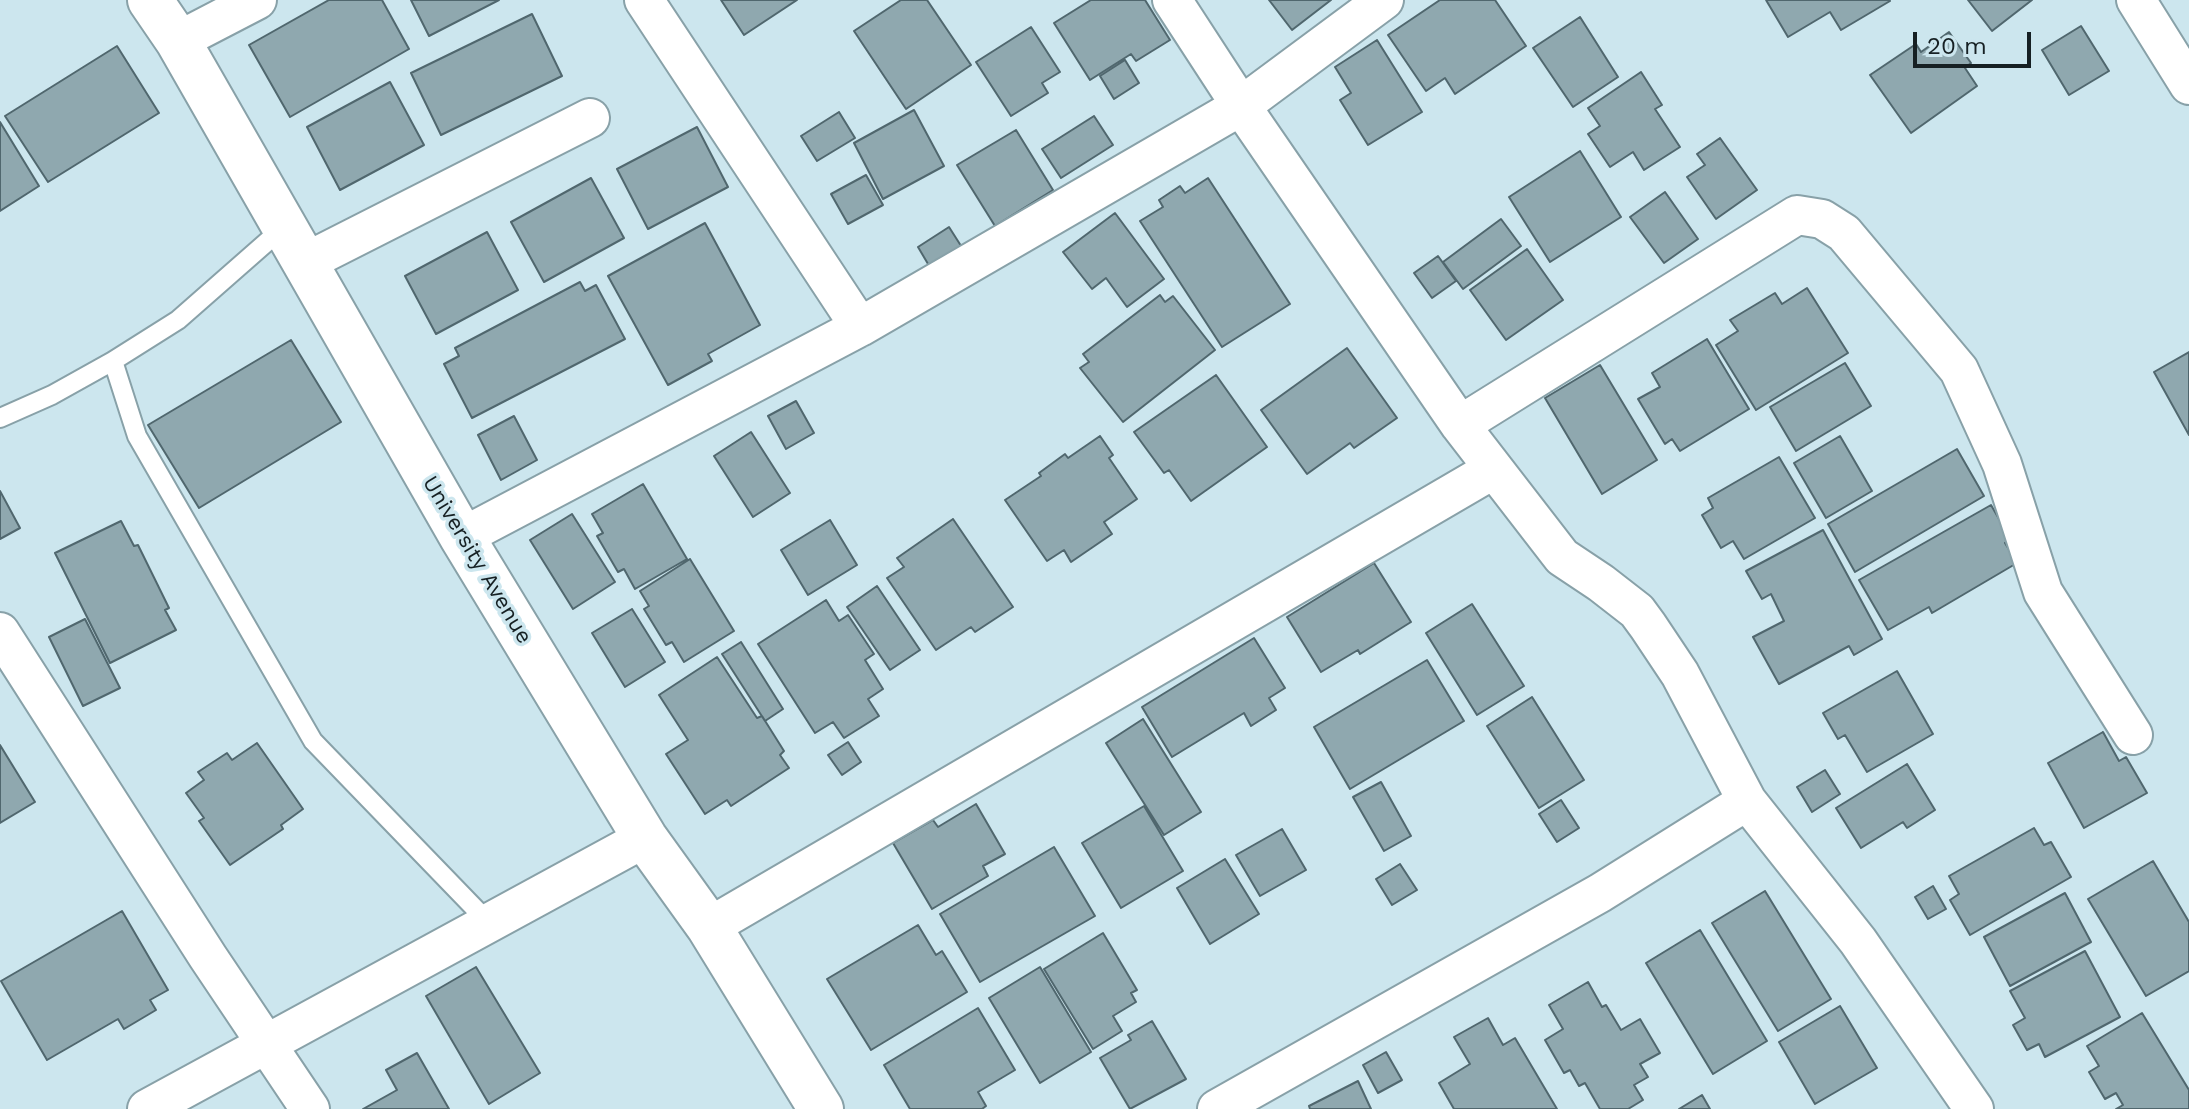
<!DOCTYPE html>
<style>
body{margin:0}
#map{position:relative;width:2189px;height:1109px;overflow:hidden;background:#cce6ee;font-family:"Work Sans",sans-serif}
canvas{display:block}
.scale{position:absolute;left:1913px;top:32px;width:118px;height:36px;box-sizing:border-box;border:4px solid #162023;border-top:0;padding-left:10px;font-size:24px;line-height:28px;white-space:nowrap;color:#162023;-webkit-text-stroke:6px #cce6ee;paint-order:stroke}
</style>
<div id="map">
<canvas width="2189" height="1109"></canvas>
<div class="scale">20 m</div>
</div>
<script>
const ctx = document.querySelector('canvas').getContext('2d');
ctx.lineJoin = 'round';
function fill(path, color) { ctx.fillStyle = color; ctx.fill(path, 'evenodd'); }
const poly = rows => new Path2D(rows.map(r => 'M' + r).join(''));
function strokePath(path, color, width, dash) { ctx.strokeStyle = color; ctx.lineWidth = width; ctx.lineCap = dash ? 'butt' : 'round'; ctx.setLineDash(dash || []); ctx.stroke(path); }
function drawText(font, color, halo, rows, align = 'center') {
  ctx.font = font + ' "Work Sans",sans-serif'; ctx.lineWidth = 7; ctx.setLineDash([]); ctx.textBaseline = 'middle'; ctx.strokeStyle = halo; ctx.fillStyle = color; for (const [text, x, y, turn = 0] of rows) {
    ctx.save(); ctx.translate(x, y); ctx.rotate((+turn || 0) * Math.PI / 180); ctx.textAlign = isNaN(turn) ? turn : align; if (halo) ctx.strokeText(text, 0, 0); ctx.fillText(text, 0, 0); ctx.restore();
  }
}
const building = poly([
 [329,0,382,0,409,49,290,117,249,45,329,0],
 [411,0,499,0,429,36,411,0],
 [721,0,797,0,744,35,721,0],
 [901,0,927,0,971,65,906,109,854,31,901,0],
 [1091,0,1145,0,1170,40,1136,61,1131,54,1090,80,1054,23,1091,0],
 [1269,0,1331,0,1292,30,1269,0],
 [1440,0,1495,0,1526,46,1455,94,1445,78,1426,91,1388,35,1440,0],
 [1766,0,1889,0,1890,1,1841,30,1830,12,1788,37,1766,0],
 [1968,0,2032,0,1992,31,1968,0],
 [532,14,562,76,441,135,411,73,532,14],
 [1580,17,1618,77,1573,107,1533,48,1580,17],
 [2081,26,2109,71,2069,95,2042,50,2081,26],
 [1031,27,1060,72,1042,83,1048,93,1011,116,976,62,1031,27],
 [1949,32,1971,63,1965,68,1977,86,1911,133,1870,75,1916,44,1921,52,1949,32],
 [1377,40,1422,112,1368,145,1340,100,1351,93,1335,67,1377,40],
 [117,46,159,113,48,182,5,116,117,46],
 [1125,60,1139,83,1114,99,1100,76,1125,60],
 [1641,72,1662,105,1655,109,1680,147,1644,170,1633,152,1610,167,1588,134,1600,126,1588,108,1641,72],
 [390,82,424,145,340,190,307,127,390,82],
 [914,110,944,166,883,199,854,143,914,110],
 [839,112,855,138,817,161,801,136,839,112],
 [1094,116,1113,145,1061,178,1042,149,1094,116],
 [0,122,39,186,0,211,0,122],
 [697,127,728,187,648,229,617,169,697,127],
 [1016,130,1053,190,995,226,957,165,1016,130],
 [1720,138,1757,190,1716,219,1687,177,1705,165,1697,154,1720,138],
 [1580,151,1621,217,1550,262,1509,197,1580,151],
 [866,175,883,205,848,224,831,194,866,175],
 [591,178,624,238,544,282,511,222,591,178],
 [1208,178,1290,304,1222,347,1140,221,1163,207,1159,200,1180,186,1185,193,1208,178],
 [1665,192,1698,239,1664,263,1630,217,1665,192],
 [1115,213,1164,279,1127,307,1106,278,1092,289,1063,252,1115,213],
 [1501,219,1521,246,1463,289,1443,262,1501,219],
 [705,223,760,325,708,354,712,361,668,385,608,276,705,223],
 [949,227,963,249,931,269,918,247,949,227],
 [487,232,518,290,436,334,405,276,487,232],
 [1527,249,1563,300,1506,340,1470,290,1527,249],
 [1438,256,1456,281,1432,298,1414,273,1438,256],
 [580,282,585,291,596,285,625,339,472,418,444,364,459,356,455,348,580,282],
 [1807,288,1848,353,1756,410,1716,345,1738,331,1730,320,1775,293,1782,304,1807,288],
 [1160,295,1165,302,1173,296,1215,350,1123,422,1080,368,1089,362,1083,354,1160,295],
 [1707,339,1749,409,1680,451,1672,439,1665,444,1638,399,1660,387,1652,373,1707,339],
 [291,340,341,422,199,508,148,425,291,340],
 [1347,348,1397,418,1354,448,1350,443,1307,474,1261,410,1347,348],
 [2189,352,2189,435,2154,372,2189,352],
 [1845,363,1871,406,1796,451,1770,407,1845,363],
 [1600,365,1657,460,1602,494,1545,398,1600,365],
 [1216,375,1267,447,1191,501,1169,470,1164,473,1134,432,1216,375],
 [796,401,814,433,786,449,768,416,796,401],
 [514,416,537,460,501,480,478,435,514,416],
 [751,432,790,493,753,517,714,456,751,432],
 [1100,436,1113,455,1109,458,1137,499,1104,522,1112,534,1071,562,1064,550,1047,561,1005,500,1041,476,1039,473,1065,454,1068,458,1100,436],
 [1840,436,1872,491,1826,518,1794,463,1840,436],
 [1957,449,1984,496,1855,572,1828,524,1957,449],
 [1779,457,1815,518,1744,559,1733,541,1721,548,1702,515,1713,508,1708,498,1779,457],
 [643,484,687,559,635,589,624,569,618,572,597,536,603,533,592,514,643,484],
 [0,491,20,528,0,539,0,491],
 [1991,505,2011,540,2005,543,2017,563,1932,613,1929,607,1888,630,1859,580,1991,505],
 [572,514,615,582,573,609,530,540,572,514],
 [953,519,1013,607,975,632,971,627,936,650,887,578,904,567,897,558,953,519],
 [830,520,857,565,808,595,781,550,830,520],
 [121,521,134,546,138,545,169,608,165,610,176,630,110,663,55,553,121,521],
 [1823,530,1882,639,1854,655,1849,646,1779,684,1753,637,1784,621,1771,594,1762,599,1746,571,1823,530],
 [690,559,734,631,684,662,672,642,666,645,644,609,649,606,640,591,690,559],
 [1374,563,1411,622,1360,654,1358,650,1321,672,1287,617,1374,563],
 [877,586,920,650,890,670,847,607,877,586],
 [826,600,839,621,848,615,874,654,865,660,883,689,868,699,879,716,844,738,833,722,815,733,758,644,826,600],
 [1472,604,1524,686,1477,715,1426,633,1472,604],
 [632,609,665,662,625,687,592,633,632,609],
 [85,619,120,688,83,706,49,637,85,619],
 [1254,638,1285,688,1269,698,1276,710,1251,726,1244,713,1172,757,1142,707,1254,638],
 [741,642,783,709,765,721,722,654,741,642],
 [717,657,757,718,762,716,784,751,780,755,789,768,731,806,727,800,705,814,666,754,688,740,659,695,717,657],
 [1427,660,1464,721,1350,789,1314,727,1427,660],
 [1897,671,1933,734,1867,772,1845,735,1838,739,1823,713,1897,671],
 [1532,697,1584,780,1539,808,1487,726,1532,697],
 [1143,719,1201,812,1164,835,1106,743,1143,719],
 [2103,732,2119,761,2126,757,2147,793,2084,828,2048,763,2103,732],
 [848,742,861,762,842,775,828,755,848,742],
 [257,743,303,809,281,825,283,829,230,865,199,821,204,818,186,793,204,780,198,772,227,753,232,760,257,743],
 [0,745,35,802,0,823,0,745],
 [1907,764,1935,810,1907,828,1903,822,1861,848,1836,808,1907,764],
 [1825,770,1840,794,1812,812,1797,787,1825,770],
 [1381,782,1411,836,1384,851,1353,797,1381,782],
 [1561,800,1579,828,1557,842,1539,814,1561,800],
 [976,804,1005,854,983,866,988,876,932,909,893,843,933,820,938,827,976,804],
 [1144,806,1183,871,1121,908,1082,843,1144,806],
 [2034,828,2044,845,2051,842,2071,877,1970,935,1950,900,1959,894,1949,876,2034,828],
 [1282,829,1306,870,1260,896,1236,855,1282,829],
 [1054,847,1095,916,980,982,940,914,1054,847],
 [1225,859,1259,914,1210,944,1177,888,1225,859],
 [2153,861,2189,922,2189,971,2146,996,2088,899,2153,861],
 [1400,864,1417,890,1392,905,1376,879,1400,864],
 [1933,886,1946,909,1928,919,1915,897,1933,886],
 [1765,891,1831,999,1778,1031,1712,923,1765,891],
 [2065,893,2091,942,2010,986,1984,937,2065,893],
 [122,911,168,990,150,1000,156,1010,124,1029,118,1019,47,1060,1,981,122,911],
 [918,925,936,955,942,951,967,992,871,1050,827,979,918,925],
 [1700,930,1767,1041,1713,1074,1646,963,1700,930],
 [1103,933,1137,990,1131,993,1136,1002,1113,1016,1122,1031,1093,1049,1044,969,1103,933],
 [2085,951,2120,1017,2045,1057,2039,1044,2027,1050,2013,1025,2025,1018,2010,991,2085,951],
 [476,967,540,1073,489,1104,426,996,476,967],
 [1040,967,1091,1052,1040,1083,989,998,1040,967],
 [1588,982,1602,1007,1606,1005,1621,1030,1640,1019,1660,1053,1640,1064,1648,1077,1634,1085,1643,1100,1628,1109,1600,1109,1585,1083,1579,1086,1570,1070,1564,1073,1545,1040,1563,1029,1549,1005,1588,982],
 [1840,1006,1877,1068,1815,1104,1779,1042,1840,1006],
 [978,1008,1015,1070,978,1092,986,1106,982,1109,910,1109,884,1065,978,1008],
 [2142,1013,2189,1090,2189,1109,2116,1109,2123,1105,2116,1093,2105,1099,2089,1072,2099,1066,2087,1046,2142,1013],
 [1488,1018,1503,1045,1515,1038,1557,1109,1454,1109,1439,1083,1470,1064,1454,1037,1488,1018],
 [1152,1021,1186,1079,1130,1109,1100,1058,1131,1040,1128,1035,1152,1021],
 [1386,1052,1402,1080,1378,1093,1363,1065,1386,1052],
 [417,1053,449,1109,363,1109,397,1090,386,1070,417,1053],
 [1358,1081,1371,1109,1310,1109,1309,1106,1358,1081],
 [1702,1095,1710,1109,1679,1109,1702,1095]
]);
fill(building, '#8fa8af');
strokePath(building, '#50676e', 2);
const service = poly([
 [285,226,178,320,113,361,137,436,313,741,489,923],
 [0,418,52,395,113,361]
]);
const minor = poly([
 [644,0,860,327],
 [1172,0,1241,106,1460,425,1562,557,1601,583,1637,611,1648,626,1680,674,1747,801,1858,941,1974,1109],
 [2136,0,2189,85],
 [178,41,257,0],
 [306,262,590,118],
 [1460,425,1797,215,1822,219,1844,233,1959,370,2002,464,2043,592,2133,735],
 [462,537,860,327,1241,106,1384,0],
 [0,632,208,957,310,1109],
 [709,927,1494,469],
 [147,1109,645,838],
 [1217,1109,1600,893,1747,801]
]);
const tertiary = poly([
 [150,0,178,41,462,537,645,838,709,927,821,1109]
]);
strokePath(service, '#88a1a8', 22);
strokePath(minor, '#88a1a8', 42);
strokePath(tertiary, '#88a1a8', 48);
strokePath(service, '#fff', 18);
strokePath(minor, '#fff', 38);
strokePath(tertiary, '#fff', 44);
drawText('22px', '#162023', '#cce6ee', [
 ["University Avenue",477,560,59]
]);
</script>
